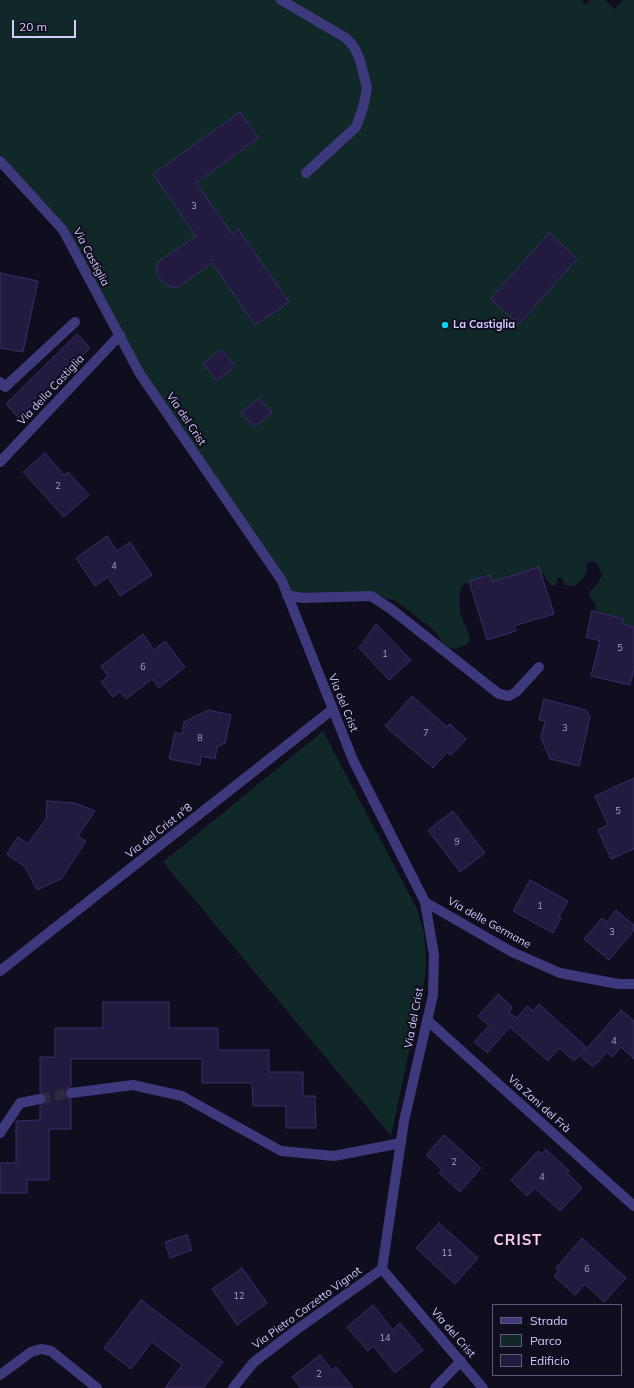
<!DOCTYPE html>
<meta charset="utf-8">
<style>
body{margin:0}
#map{position:relative;width:634px;height:1388px;overflow:hidden;background:#100d1f;font-family:Mulish,sans-serif}
canvas{display:block}
.legend{position:absolute;left:492px;top:1304px;width:130px;height:72px;box-sizing:border-box;background:#100d1f;border:1px solid #5e5978;margin:0;padding:5px 7px;list-style:none;font-size:12px;color:#d3ccfe}
.legend li{display:flex;align-items:center;gap:8px;height:20px}
.legend b{width:20px;border:1px solid #5e5978}
.scale{position:absolute;left:12px;top:20px;width:64px;height:18px;box-sizing:border-box;border:2px solid #d3ccfe;border-top:0;padding-left:5px;font-size:12px;line-height:14px;white-space:nowrap;color:#d3ccfe;-webkit-text-stroke:3px #100d1f;paint-order:stroke}
</style>
<div id="map">
<canvas width="634" height="1388"></canvas>
<ul class="legend">
<li><b style="height:5px;background:#3d397c"></b>Strada</li>
<li><b style="height:11px;background:#102828"></b>Parco</li>
<li><b style="height:11px;background:#221a3f"></b>Edificio</li>
</ul>
<div class="scale">20 m</div>
</div>
<script>
const ctx = document.querySelector('canvas').getContext('2d');
ctx.lineJoin = 'round';
function fill(path, color) { ctx.fillStyle = color; ctx.fill(path, 'evenodd'); }
const poly = rows => new Path2D(rows.map(r => 'M' + r).join(''));
function strokePath(path, color, width, dash) { ctx.strokeStyle = color; ctx.lineWidth = width; ctx.lineCap = dash ? 'butt' : 'round'; ctx.setLineDash(dash || []); ctx.stroke(path); }
function drawText(font, color, halo, rows, align = 'center') {
  ctx.font = font + ' Mulish,sans-serif'; ctx.lineWidth = 4; ctx.setLineDash([]); ctx.textBaseline = 'middle'; ctx.strokeStyle = halo; ctx.fillStyle = color; for (const [text, x, y, turn = 0] of rows) {
    ctx.save(); ctx.translate(x, y); ctx.rotate((+turn || 0) * Math.PI / 180); ctx.textAlign = isNaN(turn) ? turn : align; if (halo) ctx.strokeText(text, 0, 0); ctx.fillText(text, 0, 0); ctx.restore();
  }
}
fill(poly([
 [0,0,581,0,586,5,590,0,605,0,615,9,623,0,634,0,634,627,622,624,623,619,596,612,596,607,595,604,588,594,598,583,602,575,597,563,593,561,586,563,587,570,584,577,576,585,573,586,565,585,562,578,558,578,556,585,551,585,548,582,544,574,541,573,492,582,489,575,464,584,461,588,459,597,460,613,470,637,470,641,465,645,455,649,449,648,443,643,437,634,430,627,394,600,387,599,376,594,289,593,143,372,66,227,0,154],
 [323,731,417,909,424,933,426,961,425,977,391,1136,163,862]
]), '#102828');
const building = poly([
 [240,112,258,138,196,183,232,234,238,229,289,302,255,325,212,263,177,288,165,285,157,275,157,263,196,236,153,174,240,112],
 [549,233,577,259,519,324,490,299,549,233],
 [0,273,38,281,23,352,0,348,0,273],
 [77,334,90,348,19,418,6,404,77,334],
 [221,349,235,366,217,381,203,364,221,349],
 [259,398,272,413,254,427,241,412,259,398],
 [45,453,64,475,68,472,89,495,64,517,23,472,45,453],
 [107,536,117,551,130,542,152,575,120,596,108,577,95,586,76,558,107,536],
 [539,567,554,614,514,626,516,631,487,640,469,581,490,575,492,582,539,567],
 [592,611,623,619,622,624,634,627,634,669,630,685,591,676,600,641,586,637,592,611],
 [376,624,411,660,389,680,359,648,376,624],
 [143,634,154,650,165,641,185,667,159,688,152,679,126,699,120,691,113,697,101,682,108,676,101,666,143,634],
 [412,696,447,727,450,724,466,739,451,755,447,752,433,768,385,726,412,696],
 [544,699,586,710,590,717,579,766,550,759,541,738,545,721,539,720,544,699],
 [208,710,231,715,225,743,217,747,215,759,201,756,200,765,169,759,175,732,182,734,184,722,208,710],
 [634,778,634,849,611,859,598,830,608,825,595,796,634,778],
 [47,801,75,803,95,811,78,836,86,841,61,879,37,890,25,867,7,854,18,837,28,844,46,819,47,801],
 [453,811,485,853,460,872,428,830,453,811],
 [530,880,568,901,559,917,561,918,553,933,513,911,530,880],
 [616,910,634,925,634,930,609,960,584,939,602,918,607,922,616,910],
 [498,994,512,1007,509,1013,517,1018,527,1006,533,1011,539,1004,586,1047,574,1061,559,1048,548,1061,510,1027,487,1053,474,1042,489,1026,478,1016,498,994],
 [103,1002,169,1002,169,1028,218,1028,218,1050,269,1050,269,1072,303,1072,303,1096,315,1096,316,1128,286,1128,286,1106,253,1106,252,1083,202,1083,202,1059,71,1059,71,1086,67,1088,65,1093,66,1097,71,1099,71,1129,49,1129,49,1180,27,1180,27,1193,0,1193,0,1163,16,1163,16,1121,40,1120,40,1106,44,1104,46,1101,45,1095,40,1093,40,1057,55,1057,55,1028,103,1028,103,1002],
 [621,1010,634,1021,634,1059,621,1047,612,1057,607,1052,593,1067,580,1056,621,1010],
 [444,1135,481,1168,460,1192,439,1173,442,1170,426,1155,444,1135],
 [546,1149,569,1171,567,1173,582,1188,560,1211,535,1188,527,1196,511,1180,538,1151,541,1154,546,1149],
 [439,1223,478,1258,455,1284,416,1248,439,1223],
 [187,1235,192,1250,170,1258,165,1242,187,1235],
 [582,1238,626,1278,604,1302,585,1284,575,1295,554,1276,559,1270,556,1268,582,1238],
 [242,1268,267,1303,237,1325,212,1289,242,1268],
 [141,1300,223,1362,203,1388,165,1388,182,1365,152,1342,131,1369,104,1348,141,1300],
 [373,1305,393,1330,400,1323,423,1350,395,1373,373,1346,368,1351,347,1327,373,1305],
 [320,1355,332,1370,336,1367,353,1388,301,1388,292,1377,320,1355]
]);
fill(building, '#221a3f');
strokePath(building, '#3a2c6a', 1);
strokePath(poly([
 [40,1099,71,1093]
]), '#2d2a40', 10, [10, 5]);
strokePath(poly([
 [281,0,346,38,354,47,360,60,367,88,363,108,356,127,306,173],
 [0,161,63,230,140,374,282,581,353,760,425,902,434,955,433,995,404,1121,382,1269,483,1388],
 [0,382,5,387,75,322],
 [0,462,120,335],
 [287,595,302,598,371,596,391,609,499,694,509,696,516,692,539,667],
 [425,902,512,952,560,973,618,984,634,984],
 [0,971,333,709],
 [427,1020,634,1206],
 [71,1093,133,1085,182,1096,281,1151,334,1156,401,1143],
 [0,1133,20,1103,40,1099],
 [0,1375,31,1352,41,1349,51,1351,97,1388],
 [233,1388,254,1362,296,1330,382,1269],
 [435,1388,461,1361]
]), '#3d397c', 10);
for (const [x, y, r, color] of [
 [445,325,4,"#07d3ef"]
]) { const dot = new Path2D(); dot.arc(x, y, r, 0, 2 * Math.PI); ctx.fillStyle = color; ctx.fill(dot); strokePath(dot, '#100d1f', 1.5); }
drawText('9px', '#a7a0ce', null, [
 ["3",194,206],
 ["2",58,486],
 ["4",114,566],
 ["5",620,648],
 ["1",385,654],
 ["6",143,667],
 ["3",565,728],
 ["7",426,733],
 ["8",200,738],
 ["5",618,811],
 ["9",457,842],
 ["1",540,906],
 ["3",612,932],
 ["4",614,1041],
 ["2",454,1162],
 ["4",542,1177],
 ["11",447,1253],
 ["6",587,1269],
 ["12",239,1296],
 ["14",385,1338],
 ["2",319,1374]
]);
drawText('11px', '#d3ccfe', '#100d1f', [
 ["Via Castiglia",91,257,62],
 ["Via della Castiglia",51,390,-47],
 ["Via del Crist",186,419,56],
 ["Via del Crist",343,703,68],
 ["Via del Crist n°8",159,831,-38],
 ["Via delle Germane",489,923,29],
 ["Via del Crist",414,1018,-79],
 ["Via Zani del Frà",539,1104,42],
 ["Via Pietro Corzetto Vignot",307,1308,-36],
 ["Via del Crist",453,1333,49]
]);
drawText('bold 11px', '#d3ccfe', '#100d1f', [
 ["La Castiglia",453,325]
], 'left');
ctx.letterSpacing = '1px';
drawText('bold 15px', '#feceeb', '#100d1f', [
 ["CRIST",518,1240]
]);
ctx.letterSpacing = '0px';
</script>
